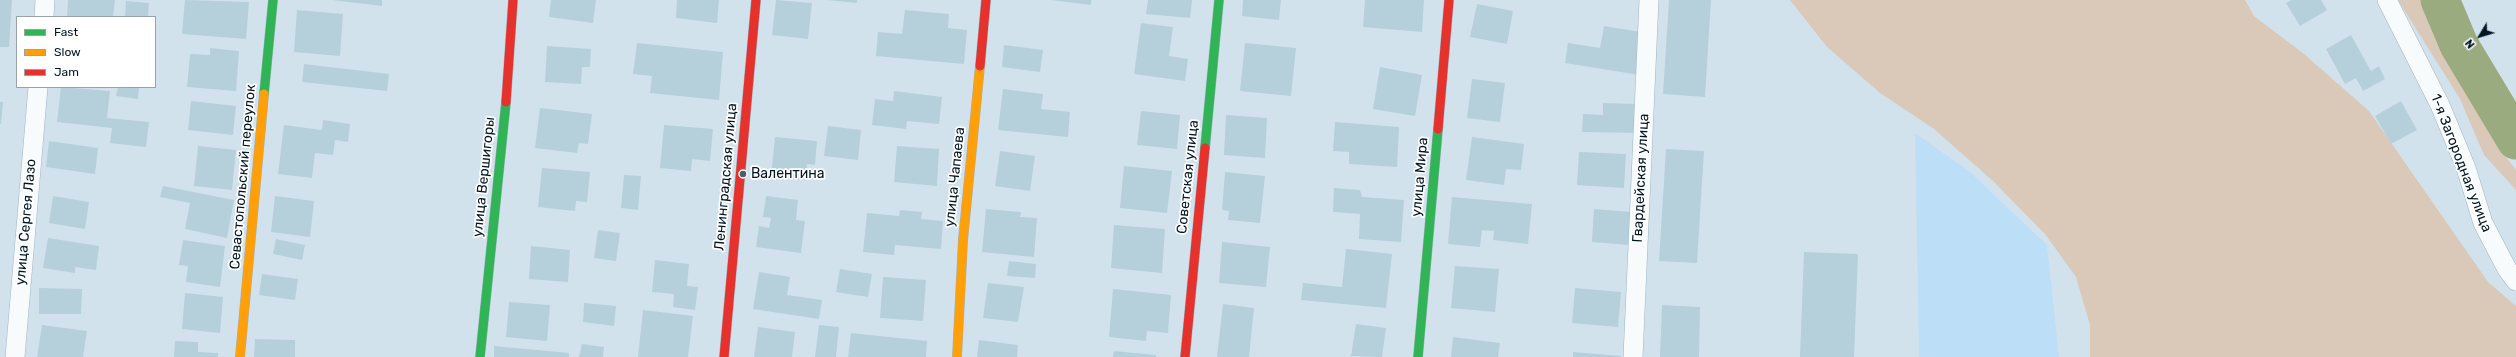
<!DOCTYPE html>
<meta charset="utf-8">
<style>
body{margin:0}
#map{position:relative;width:2516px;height:357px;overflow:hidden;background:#d2e2ed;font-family:Rubik,sans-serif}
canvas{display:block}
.legend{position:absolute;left:16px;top:16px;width:140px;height:72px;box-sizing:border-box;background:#fff;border:1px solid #99a2a8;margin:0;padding:5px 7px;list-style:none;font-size:12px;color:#011625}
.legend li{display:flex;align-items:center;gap:8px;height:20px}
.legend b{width:20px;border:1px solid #99a2a8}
.north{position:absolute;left:2460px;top:16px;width:40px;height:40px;-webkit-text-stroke:3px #fff;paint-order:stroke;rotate:232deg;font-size:11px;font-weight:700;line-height:16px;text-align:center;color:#011625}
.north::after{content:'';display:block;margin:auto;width:14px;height:18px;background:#011625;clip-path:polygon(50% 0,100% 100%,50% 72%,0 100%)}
</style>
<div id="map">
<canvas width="2516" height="357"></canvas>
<ul class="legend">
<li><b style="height:5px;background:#30b455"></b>Fast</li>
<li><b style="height:5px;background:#ff9f0a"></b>Slow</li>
<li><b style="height:5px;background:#e5322d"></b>Jam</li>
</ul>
<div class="north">N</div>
</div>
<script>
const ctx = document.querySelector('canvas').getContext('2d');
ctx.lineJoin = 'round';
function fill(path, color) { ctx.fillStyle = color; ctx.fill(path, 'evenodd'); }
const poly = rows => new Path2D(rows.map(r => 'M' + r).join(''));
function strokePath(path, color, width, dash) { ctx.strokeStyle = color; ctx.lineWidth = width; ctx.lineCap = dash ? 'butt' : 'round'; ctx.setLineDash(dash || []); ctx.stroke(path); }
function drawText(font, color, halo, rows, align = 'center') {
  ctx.font = font + ' Rubik,sans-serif'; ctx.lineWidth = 3.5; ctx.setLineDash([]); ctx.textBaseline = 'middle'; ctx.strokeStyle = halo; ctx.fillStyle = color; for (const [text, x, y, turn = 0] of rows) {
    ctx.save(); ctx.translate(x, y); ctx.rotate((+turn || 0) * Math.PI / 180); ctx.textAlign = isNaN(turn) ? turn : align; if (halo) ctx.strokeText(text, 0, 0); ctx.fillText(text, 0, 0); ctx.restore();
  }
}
fill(poly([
 [1915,133,1970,172,2047,245,2059,357,1919,357]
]), '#bddef7');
fill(poly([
 [1790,0,2245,0,2254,16,2304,54,2369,111,2488,282,2516,306,2516,357,2090,357,2090,325,2076,277,2045,234,1993,181,1934,129,1880,93,1827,47],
 [2398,0,2427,0,2446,31,2458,65,2506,157,2516,170,2516,190,2484,155,2460,99]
]), '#dac8b8');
strokePath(poly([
 [2440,0,2459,45,2516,140]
]), '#9aab80', 39);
fill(poly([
 [0,0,12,0,9,47,0,47],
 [68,0,115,0,113,17,67,17],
 [185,0,249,2,246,39,182,34],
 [332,0,382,0,382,6],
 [551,0,596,0,593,23,549,17],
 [677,0,719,0,717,23,676,18],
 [776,0,812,3,808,39,772,35],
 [827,0,857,0,857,3],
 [1051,0,1091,0,1091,5],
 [1148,0,1192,0,1190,18,1146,14],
 [1243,0,1281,0,1279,20,1242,16],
 [1365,0,1424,0,1422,32,1363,27],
 [1669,0,1711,0,1705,97,1663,94],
 [2291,0,2321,0,2327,10,2300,26,2286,3],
 [126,1,149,3,148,17,125,17],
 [1477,4,1513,11,1507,44,1470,37],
 [297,10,343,14,340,56,294,52],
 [905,10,949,14,948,28,967,30,964,64,876,56,878,32,902,34],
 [1141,23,1173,27,1169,56,1188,59,1185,81,1134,74],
 [1604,26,1647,33,1640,75,1565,63,1568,43,1600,48],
 [2351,35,2371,71,2379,66,2385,79,2363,91,2356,78,2345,84,2326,49],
 [637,43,723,52,719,100,650,93,652,76,633,74],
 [1245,43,1296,48,1291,96,1240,91],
 [1004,45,1043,50,1040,72,1002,67],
 [547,46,591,49,590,67,582,67,581,84,545,82],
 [210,48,239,51,236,91,187,87,190,54,210,55],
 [304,64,389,74,387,91,302,82],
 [1380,67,1422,75,1415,116,1373,109],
 [1472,79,1505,83,1500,122,1467,118],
 [61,87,110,91,107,118,149,122,146,147,110,143,112,128,57,122],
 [118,87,139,87,138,99,116,96],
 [1003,89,1043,94,1041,109,1070,112,1068,137,998,130],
 [894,91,942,97,939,124,907,121,906,129,872,125,875,99,893,101],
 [191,101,236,106,233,135,188,130],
 [2401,101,2417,130,2391,144,2375,116],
 [0,102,3,102,1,124,0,124],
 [1603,103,1637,104,1636,133,1582,132,1583,114,1603,115],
 [540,108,592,114,588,144,579,143,577,153,535,148],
 [1141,111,1180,115,1177,149,1137,145],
 [1226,115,1267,118,1265,158,1224,155],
 [323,120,350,124,348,142,335,140,333,155,315,153,312,178,278,174,284,125,322,130],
 [1335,122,1399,127,1397,167,1349,164,1349,152,1333,151],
 [664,125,713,129,710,161,692,159,691,171,660,168],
 [828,126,861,130,858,160,824,156],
 [775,137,817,141,815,165,807,164,806,180,771,177],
 [1472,137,1524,144,1521,170,1506,169,1504,185,1466,180],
 [49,141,98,148,95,174,46,167],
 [198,146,236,150,232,190,194,186],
 [897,146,939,149,937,186,894,182],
 [1666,149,1704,151,1697,263,1659,261],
 [1000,151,1035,156,1030,191,995,186],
 [1579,152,1626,154,1624,188,1577,185],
 [1124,166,1172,171,1167,213,1120,208],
 [542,168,590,172,587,202,576,201,575,211,538,207],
 [1225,172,1265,176,1260,223,1228,220,1229,211,1222,210],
 [624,175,641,176,638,210,621,208],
 [163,186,234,200,227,238,185,229,190,203,160,197],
 [1334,188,1360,190,1362,197,1404,200,1401,242,1359,239,1360,214,1333,212],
 [53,196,89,202,85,229,49,223],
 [275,196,314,201,310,237,271,232],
 [766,196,798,200,796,220,805,221,801,253,756,247,759,226,769,228,771,218,763,217],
 [1452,197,1532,204,1528,244,1493,240,1494,231,1482,230,1480,247,1448,244],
 [986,209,1021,212,1020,217,1037,218,1034,257,982,252],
 [1594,209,1632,212,1629,245,1592,242],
 [900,210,922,212,921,219,943,221,941,249,895,245,894,255,863,252,867,213,899,216],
 [1114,225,1165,229,1162,273,1111,268],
 [598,230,620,233,616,261,594,258],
 [48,238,99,246,96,270,75,267,75,273,43,268],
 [276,239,305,245,302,260,273,254],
 [183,240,225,246,220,287,186,282,188,266,179,265],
 [1222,242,1270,247,1266,287,1219,283],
 [531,246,570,250,568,282,529,279],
 [1346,249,1392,254,1386,308,1301,300,1303,283,1342,287],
 [1804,252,1858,254,1854,357,1800,357],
 [655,260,689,264,687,286,698,287,695,310,673,307,674,294,652,292],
 [1009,261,1036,264,1035,278,1007,276],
 [1455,266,1499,269,1495,312,1451,308],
 [840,269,872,274,868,297,836,292],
 [759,272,790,277,787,295,822,300,819,319,753,309],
 [262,274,298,279,295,300,259,295],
 [883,277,926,280,923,321,880,318],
 [988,283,1024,287,1018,322,983,318],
 [39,288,82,289,81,314,39,314],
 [1575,288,1621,292,1618,327,1572,323],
 [1113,289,1171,295,1168,333,1147,331,1146,341,1109,337],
 [185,293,223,297,220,333,182,329],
 [509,302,550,305,547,341,506,337],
 [584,303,616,306,614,326,583,322],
 [1223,304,1254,308,1249,357,1217,357],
 [1662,305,1700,307,1699,357,1660,357],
 [643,310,693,316,688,357,638,357],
 [1356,324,1386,328,1382,357,1351,356],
 [42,325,87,331,83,357,37,357],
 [819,325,839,327,836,357,815,357],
 [758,327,795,332,792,357,754,357],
 [851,333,927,341,926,357,848,357],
 [1453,337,1500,343,1498,357,1451,357],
 [255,339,295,340,295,357,254,357],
 [979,340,1018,345,1017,357,977,357],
 [175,341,198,342,198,352,218,353,218,357,174,357],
 [582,344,604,347,603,357,579,357],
 [494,346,569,353,569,357,494,357],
 [1114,351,1156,355,1156,357,1113,357],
 [1573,352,1621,356,1621,357,1573,357]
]), '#b5d0db');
const street = poly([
 [2387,0,2440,105,2466,168,2483,223,2507,269,2516,281],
 [44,17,45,0],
 [15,357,38,87],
 [1633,357,1649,0]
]);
const fast = poly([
 [264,94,273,0],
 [1205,148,1219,0],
 [480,357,506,102],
 [1418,357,1438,129]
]);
const slow = poly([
 [240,357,264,94],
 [957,357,963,240,980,66]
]);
const jam = poly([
 [980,66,986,0],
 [506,102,513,0],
 [1438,129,1449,0],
 [724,357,756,0],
 [1185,357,1205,148]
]);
strokePath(street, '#9fb4c3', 20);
strokePath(fast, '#9fb4c3', 10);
strokePath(slow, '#9fb4c3', 10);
strokePath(jam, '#9fb4c3', 10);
strokePath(street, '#f8fbfc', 19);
strokePath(fast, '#30b455', 9);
strokePath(slow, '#ff9f0a', 9);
strokePath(jam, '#e5322d', 9);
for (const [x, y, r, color] of [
 [743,174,4,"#4a5d6b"]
]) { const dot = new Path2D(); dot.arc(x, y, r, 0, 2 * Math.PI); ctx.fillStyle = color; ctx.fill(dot); strokePath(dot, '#fff', 1.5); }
drawText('14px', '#011625', '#fff', [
 ["1-я Загородная улица",2461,163,69],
 ["Севастопольский переулок",243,177,-85],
 ["улица Вершигоры",484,177,-84],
 ["Ленинградская улица",726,177,-85],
 ["улица Чапаева",955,177,-84],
 ["Советская улица",1188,177,-84],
 ["улица Мира",1420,177,-85],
 ["Гвардейская улица",1641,178,-87],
 ["улица Сергея Лазо",26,222,-85]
]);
drawText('14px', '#011625', '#fff', [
 ["Валентина",751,174]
], 'left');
</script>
